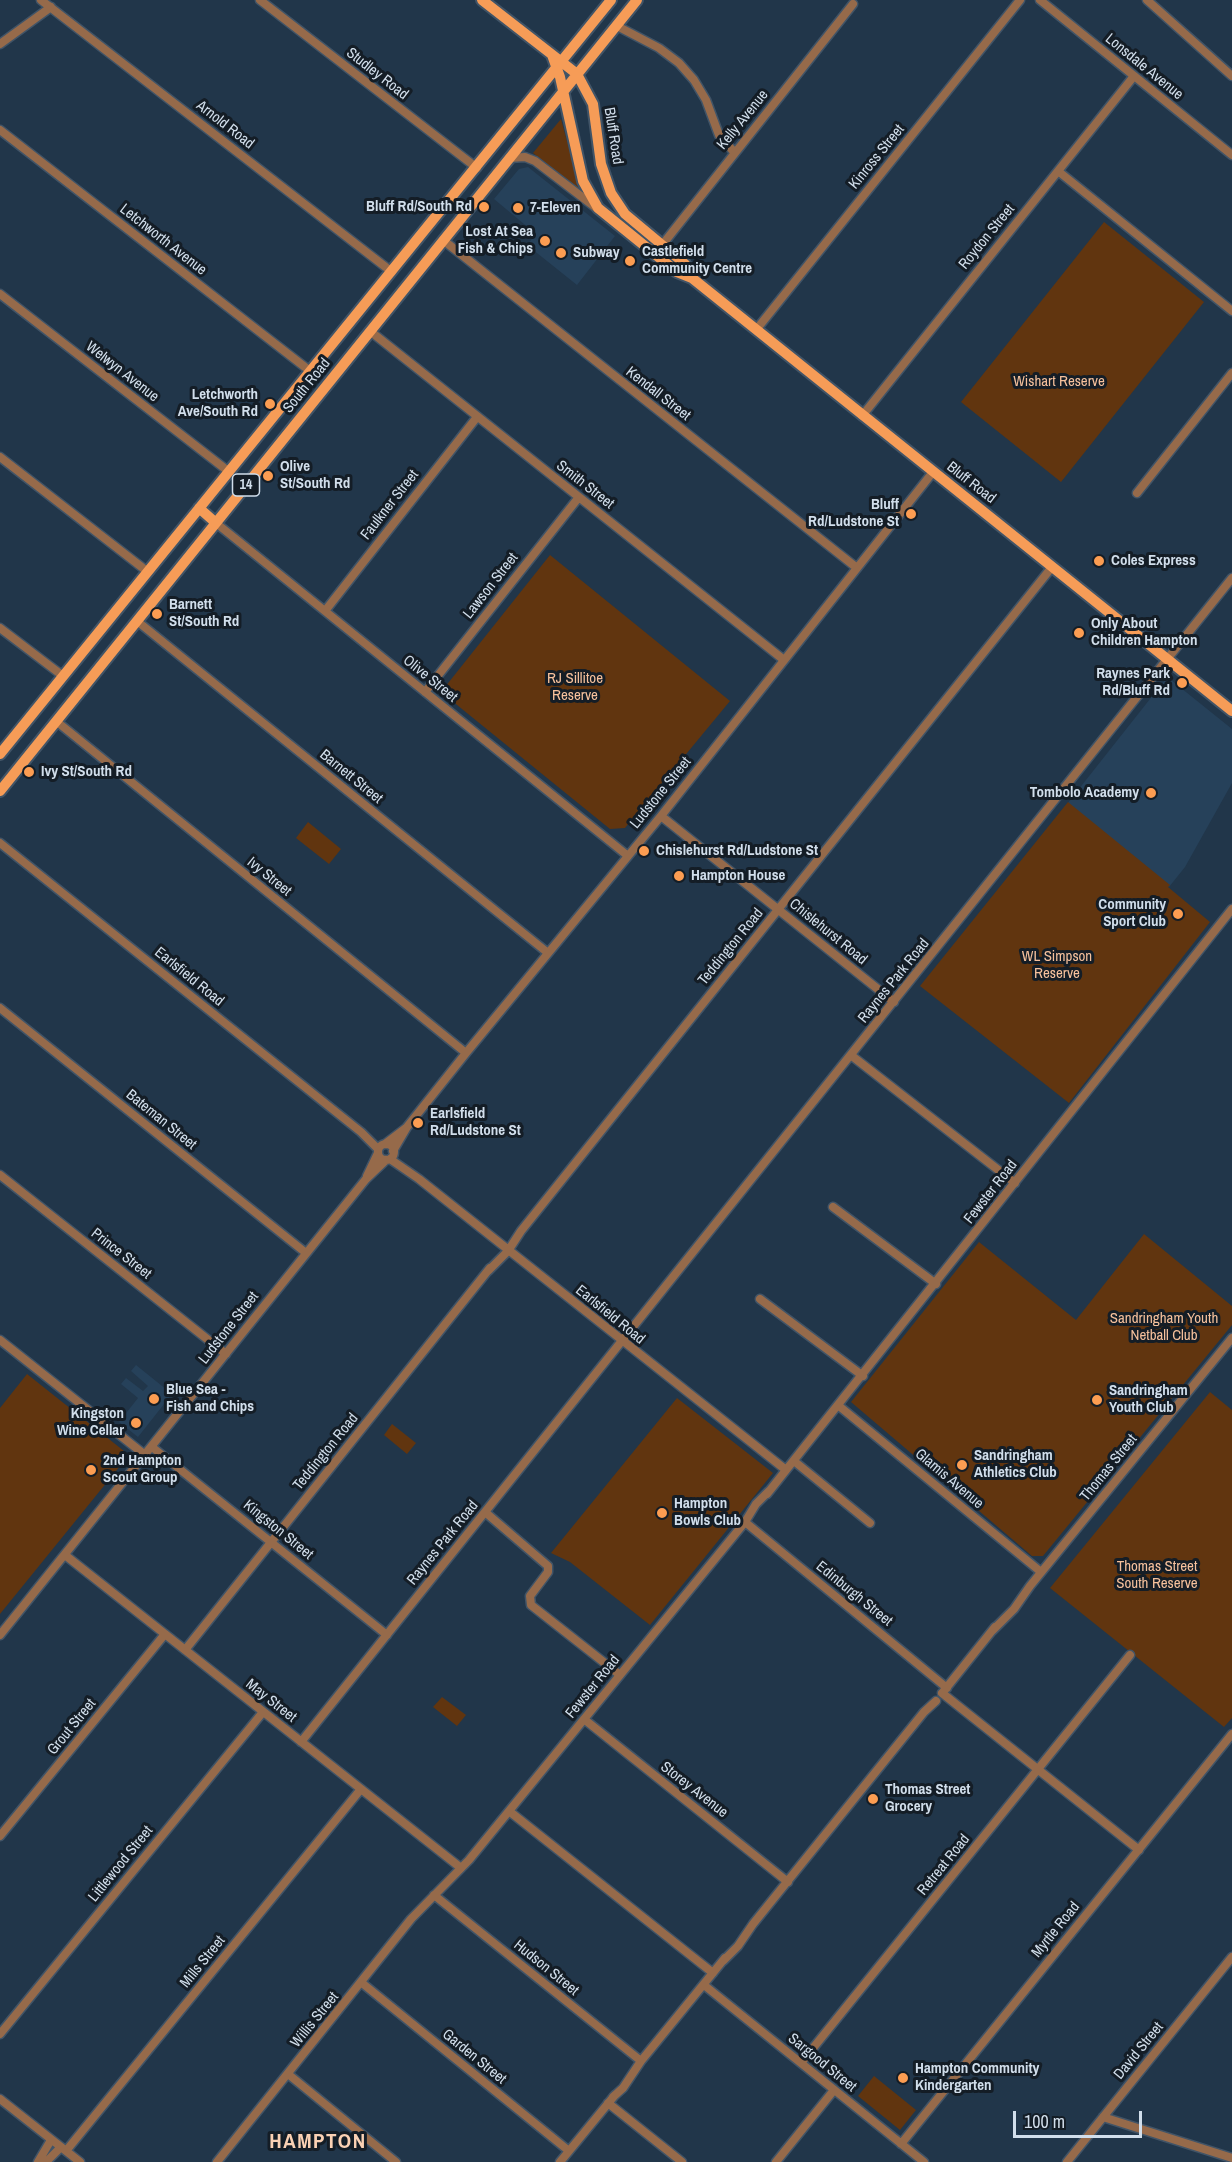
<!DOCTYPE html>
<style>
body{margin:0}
#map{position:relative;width:1232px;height:2162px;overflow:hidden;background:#21364a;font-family:"Archivo Narrow",sans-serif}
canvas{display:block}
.scale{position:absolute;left:1013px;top:2111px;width:129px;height:27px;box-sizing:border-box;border:3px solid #d1deeb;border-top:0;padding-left:8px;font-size:18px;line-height:21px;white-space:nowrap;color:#d1deeb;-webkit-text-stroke:4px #141d26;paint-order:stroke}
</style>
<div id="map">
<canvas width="1232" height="2162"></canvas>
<div class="scale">100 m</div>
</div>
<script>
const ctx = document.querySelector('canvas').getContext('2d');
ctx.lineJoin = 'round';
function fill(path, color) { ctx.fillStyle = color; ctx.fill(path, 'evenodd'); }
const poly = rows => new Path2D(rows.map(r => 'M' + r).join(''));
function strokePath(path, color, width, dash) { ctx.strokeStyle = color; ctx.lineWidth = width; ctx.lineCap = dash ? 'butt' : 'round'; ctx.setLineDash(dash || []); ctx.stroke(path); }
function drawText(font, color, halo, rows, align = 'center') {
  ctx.font = font + ' "Archivo Narrow",sans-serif'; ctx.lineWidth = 6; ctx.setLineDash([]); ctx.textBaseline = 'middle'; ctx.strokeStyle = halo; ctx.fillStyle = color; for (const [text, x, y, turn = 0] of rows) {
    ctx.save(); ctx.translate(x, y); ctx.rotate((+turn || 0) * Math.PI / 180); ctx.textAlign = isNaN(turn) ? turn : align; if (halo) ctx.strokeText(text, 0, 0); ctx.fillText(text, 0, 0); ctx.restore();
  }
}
fill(poly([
 [528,167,615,236,577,285,527,245,536,234,494,199,519,169],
 [1165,680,1171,680,1232,729,1232,783,1185,867,1169,887,1067,804],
 [136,1365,172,1394,138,1437,119,1422,138,1398,121,1384,126,1378,143,1391,148,1386,131,1371]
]), '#26415a');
fill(poly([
 [561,119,579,185,582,192,533,153],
 [1104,222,1204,302,1061,482,961,402],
 [550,555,730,701,625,828,610,829,441,692],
 [1068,802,1170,885,1168,887,1210,922,1069,1103,920,986],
 [308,822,341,849,329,864,296,838],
 [1144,1234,1232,1306,1232,1325,1043,1556,1032,1556,851,1402,979,1242,1076,1320],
 [27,1374,129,1455,0,1614,0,1408],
 [1210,1392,1232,1410,1232,1718,1224,1727,1050,1588],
 [677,1398,773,1473,650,1625,570,1562,551,1553],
 [392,1424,416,1443,407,1454,384,1435],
 [442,1697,466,1715,457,1726,433,1707],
 [874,2076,916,2110,900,2130,858,2096]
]), '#61350f');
const minor = poly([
 [41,0,392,272],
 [260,0,477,168],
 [1040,0,1232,155],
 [1147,0,1232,76],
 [617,26,659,48,679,63,694,80,706,100,719,135,734,152],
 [0,44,51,7],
 [0,130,310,371],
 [509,158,525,157,535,161,599,210],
 [1058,171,1232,311],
 [443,240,857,568],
 [655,254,853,4],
 [0,294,228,471],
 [756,330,1020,0],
 [370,331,784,660],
 [862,416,1134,76],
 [0,457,148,572],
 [1137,493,1232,373],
 [216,523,628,856],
 [325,611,477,417],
 [137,621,548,953],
 [0,628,63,676],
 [425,692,579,497],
 [56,721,466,1053],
 [661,816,894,1002],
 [0,843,361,1132,378,1149],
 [0,1008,306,1253],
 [852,1056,1015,1183],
 [385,1144,406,1128],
 '378 1152a8 8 0 1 1 16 0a8 8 0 1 1-16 0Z',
 [393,1151,407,1127,466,1053,661,816,933,472],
 [390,1159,419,1179,786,1470],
 [0,1175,226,1354],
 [367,1176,378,1153],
 [833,1207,936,1284],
 [488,1271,508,1251,521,1231,1052,567],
 [760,1299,863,1376],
 [0,1340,145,1455],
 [839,1406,1041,1572],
 [152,1447,387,1635],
 [794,1461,870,1523],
 [767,1494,1232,909],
 [485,1512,548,1566,548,1572,530,1596,531,1605,620,1675],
 [745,1522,947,1688],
 [65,1555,461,1868],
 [992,1631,1014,1609,1030,1586,1232,1338],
 [0,1635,366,1179,386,1160],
 [185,1650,490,1268],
 [943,1692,995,1627],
 [942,1693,1139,1850],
 [584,1719,788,1882],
 [301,1742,1232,578],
 [509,1811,713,1973],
 [0,1836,165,1634],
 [434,1895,641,2061],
 [723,1961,738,1946,753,1924,924,1712,936,1701],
 [362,1983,569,2151],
 [704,1985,924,2162],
 [0,2034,263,1712],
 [801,2063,1130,1655],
 [288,2074,396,2162],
 [613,2097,623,2088,641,2061,725,1958],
 [0,2099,80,2162],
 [608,2103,682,2162],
 [1103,2117,1232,2158],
 [901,2144,1232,1734],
 [66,2151,361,1789],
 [38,2162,51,2140],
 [46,2162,61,2147],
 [217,2162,411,1919,469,1860,745,1522,756,1504,769,1491],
 [560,2162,615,2095],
 [776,2162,834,2090],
 [1067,2162,1232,1957]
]);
const major = poly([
 [482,0,577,74,593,104,601,164,611,193,625,214,685,264,692,278],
 [552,55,560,77,583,181,598,208,677,272,692,278,1232,711],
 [199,508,216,523],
 [0,754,611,0],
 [0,791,637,0]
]);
strokePath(minor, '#415467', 11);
strokePath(major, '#415467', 14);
strokePath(minor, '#966a4a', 8);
strokePath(major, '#f69c57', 10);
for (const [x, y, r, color] of [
 [484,207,6,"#fc9d52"],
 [518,208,6,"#fc9d52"],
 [545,241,6,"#fc9d52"],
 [561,253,6,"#fc9d52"],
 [630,261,6,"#fc9d52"],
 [270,404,6,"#fc9d52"],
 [268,476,6,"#fc9d52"],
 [911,514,6,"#fc9d52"],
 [1099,561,6,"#fc9d52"],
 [157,614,6,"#fc9d52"],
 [1079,633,6,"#fc9d52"],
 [1182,683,6,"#fc9d52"],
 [29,772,6,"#fc9d52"],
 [1151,793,6,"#fc9d52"],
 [644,851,6,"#fc9d52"],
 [679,876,6,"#fc9d52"],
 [1178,914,6,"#fc9d52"],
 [418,1123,6,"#fc9d52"],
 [154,1399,6,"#fc9d52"],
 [1097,1400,6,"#fc9d52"],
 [136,1423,6,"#fc9d52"],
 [962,1465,6,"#fc9d52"],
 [91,1470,6,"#fc9d52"],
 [662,1513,6,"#fc9d52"],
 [873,1799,6,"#fc9d52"],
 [903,2078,6,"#fc9d52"]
]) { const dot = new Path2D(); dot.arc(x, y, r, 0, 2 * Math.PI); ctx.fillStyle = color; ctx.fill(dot); strokePath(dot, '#141d26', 2); }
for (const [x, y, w] of [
 [246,485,27]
]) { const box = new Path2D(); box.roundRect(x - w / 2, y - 11, w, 22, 4.5); ctx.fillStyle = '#141d26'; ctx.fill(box); strokePath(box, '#d1deeb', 1.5); }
drawText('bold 14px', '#d1deeb', null, [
 ["14",246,485]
]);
drawText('15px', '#d1deeb', '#141d26', [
 ["Lonsdale Avenue",1144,67,39],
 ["Studley Road",377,74,38],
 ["Kelly Avenue",743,120,-51],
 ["Arnold Road",225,125,38],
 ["Bluff Road",613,136,81],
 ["Kinross Street",877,157,-51],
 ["Roydon Street",987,237,-51],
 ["Letchworth Avenue",163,240,38],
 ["Welwyn Avenue",122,372,38],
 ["South Road",307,386,-51],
 ["Kendall Street",658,394,38],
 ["Bluff Road",971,483,38],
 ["Smith Street",585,485,38],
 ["Faulkner Street",390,505,-52],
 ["Lawson Street",491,586,-52],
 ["Olive Street",430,679,39],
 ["Barnett Street",351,777,39],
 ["Ludstone Street",661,793,-51],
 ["Ivy Street",269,877,39],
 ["Chislehurst Road",828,932,39],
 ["Teddington Road",731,947,-51],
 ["Earlsfield Road",189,977,39],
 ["Raynes Park Road",894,981,-51],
 ["Bateman Street",161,1120,39],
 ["Fewster Road",991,1192,-52],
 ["Prince Street",121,1254,38],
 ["Earlsfield Road",610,1315,39],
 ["Ludstone Street",229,1328,-52],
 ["Teddington Road",326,1452,-51],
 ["Thomas Street",1109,1468,-51],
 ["Glamis Avenue",949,1479,40],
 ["Kingston Street",278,1530,39],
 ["Raynes Park Road",443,1543,-51],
 ["Edinburgh Street",854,1594,39],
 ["Fewster Road",593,1687,-51],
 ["May Street",271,1701,38],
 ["Grout Street",72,1727,-51],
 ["Storey Avenue",694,1790,38],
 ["Littlewood Street",121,1864,-51],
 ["Retreat Road",944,1865,-51],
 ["Myrtle Road",1056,1930,-51],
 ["Mills Street",203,1962,-51],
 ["Hudson Street",546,1968,39],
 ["Willis Street",315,2020,-51],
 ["David Street",1139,2051,-51],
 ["Garden Street",474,2057,39],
 ["Sargood Street",822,2063,39]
]);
drawText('bold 15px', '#d1deeb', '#141d26', [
 ["Bluff Rd/South Rd",472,207,"right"],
 ["7-Eleven",530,208],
 ["Lost At Sea",533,232,"right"],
 ["Fish & Chips",533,249,"right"],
 ["Castlefield",642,252],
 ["Community Centre",642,269],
 ["Subway",573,253],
 ["Letchworth",258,395,"right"],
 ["Ave/South Rd",258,412,"right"],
 ["Olive",280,467],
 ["St/South Rd",280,484],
 ["Bluff",899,505,"right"],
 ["Rd/Ludstone St",899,522,"right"],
 ["Coles Express",1111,561],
 ["Barnett",169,605],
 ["St/South Rd",169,622],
 ["Only About",1091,624],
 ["Children Hampton",1091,641],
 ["Raynes Park",1170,674,"right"],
 ["Rd/Bluff Rd",1170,691,"right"],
 ["Ivy St/South Rd",41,772],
 ["Tombolo Academy",1139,793,"right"],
 ["Chislehurst Rd/Ludstone St",656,851],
 ["Hampton House",691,876],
 ["Community",1166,905,"right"],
 ["Sport Club",1166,922,"right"],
 ["Earlsfield",430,1114],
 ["Rd/Ludstone St",430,1131],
 ["Blue Sea -",166,1390],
 ["Fish and Chips",166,1407],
 ["Sandringham",1109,1391],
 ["Youth Club",1109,1408],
 ["Kingston",124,1414,"right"],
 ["Wine Cellar",124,1431,"right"],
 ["Sandringham",974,1456],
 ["Athletics Club",974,1473],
 ["2nd Hampton",103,1461],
 ["Scout Group",103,1478],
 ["Hampton",674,1504],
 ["Bowls Club",674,1521],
 ["Thomas Street",885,1790],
 ["Grocery",885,1807],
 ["Hampton Community",915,2069],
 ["Kindergarten",915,2086]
], 'left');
drawText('15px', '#f6c19c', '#141d26', [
 ["Wishart Reserve",1059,382],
 ["RJ Sillitoe",575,679],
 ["Reserve",575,696],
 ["WL Simpson",1057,957],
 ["Reserve",1057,974],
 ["Sandringham Youth",1164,1319],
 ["Netball Club",1164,1336],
 ["Thomas Street",1157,1567],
 ["South Reserve",1157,1584]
]);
ctx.letterSpacing = '1.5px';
drawText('bold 21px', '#fad1b4', '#141d26', [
 ["HAMPTON",318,2142]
]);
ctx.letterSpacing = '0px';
</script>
